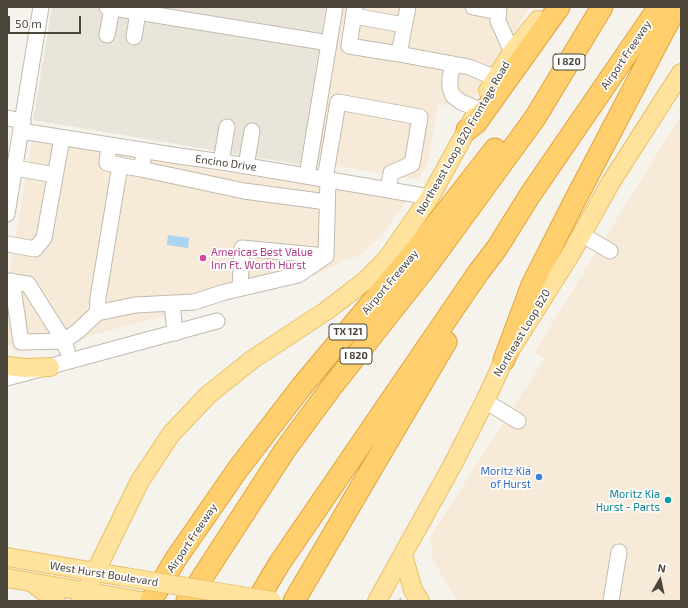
<!DOCTYPE html>
<style>
body{margin:0}
#map{position:relative;width:688px;height:608px;overflow:hidden;background:#f6f3ec;font-family:"Exo 2",sans-serif}
canvas{display:block}
.frame{position:absolute;inset:0;border:8px solid #4b4439;pointer-events:none}
.north{position:absolute;left:640px;top:560px;width:40px;height:40px;-webkit-text-stroke:3px #fff;paint-order:stroke;rotate:9deg;font-size:11px;font-weight:700;line-height:16px;text-align:center;color:#4b4439}
.north::after{content:'';display:block;margin:auto;width:14px;height:18px;background:#4b4439;clip-path:polygon(50% 0,100% 100%,50% 72%,0 100%)}
.scale{position:absolute;left:8px;top:16px;width:73px;height:18px;box-sizing:border-box;border:2px solid #4b4439;border-top:0;padding-left:5px;font-size:12px;line-height:14px;white-space:nowrap;color:#4b4439;-webkit-text-stroke:3px #fff;paint-order:stroke}
</style>
<div id="map">
<canvas width="688" height="608"></canvas>
<div class="frame"></div>
<div class="north">N</div>
<div class="scale">50 m</div>
</div>
<script>
const ctx = document.querySelector('canvas').getContext('2d');
ctx.lineJoin = 'round';
function fill(path, color) { ctx.fillStyle = color; ctx.fill(path, 'evenodd'); }
const poly = rows => new Path2D(rows.map(r => 'M' + r).join(''));
function strokePath(path, color, width, dash) { ctx.strokeStyle = color; ctx.lineWidth = width; ctx.lineCap = dash ? 'butt' : 'round'; ctx.setLineDash(dash || []); ctx.stroke(path); }
function drawText(font, color, halo, rows, align = 'center') {
  ctx.font = font + ' "Exo 2",sans-serif'; ctx.lineWidth = 3.5; ctx.setLineDash([]); ctx.textBaseline = 'middle'; ctx.strokeStyle = halo; ctx.fillStyle = color; for (const [text, x, y, turn = 0] of rows) {
    ctx.save(); ctx.translate(x, y); ctx.rotate((+turn || 0) * Math.PI / 180); ctx.textAlign = isNaN(turn) ? turn : align; if (halo) ctx.strokeText(text, 0, 0); ctx.fillText(text, 0, 0); ctx.restore();
  }
}
fill(poly([
 [52,7,340,7,313,167,33,120]
]), '#eae5da');
fill(poly([
 [340,7,530,7,468,108,438,104,428,162,418,180,314,162],
 [681,115,681,601,457,601,433,560,430,537,545,358,534,353],
 [32,140,106,153,406,200,382,235,359,256,348,259,311,277,89,336,18,353,7,344,7,287]
]), '#f7ead8');
fill(poly([
 [168,235,189,238,188,248,167,245]
]), '#a9d4f2');
const minor = poly([
 [107,7,329,43],
 [355,7,349,46,399,54],
 [408,7,399,54,469,67,496,78],
 [473,7,498,12],
 [499,7,498,21,512,52],
 [354,16,404,25],
 [107,35,112,8],
 [134,37,138,12],
 [453,64,450,78,450,88,453,96,461,102,478,109],
 [7,118,23,121],
 [21,131,179,156,229,163,430,197],
 [109,145,107,163,141,169,143,159],
 [221,162,227,127],
 [120,165,98,298,97,313,135,305,194,302,225,292,298,275,326,256,328,180],
 [246,166,252,131],
 [15,168,55,175],
 [141,169,244,191,327,202],
 [307,176,335,7],
 [325,179,338,102,420,117,412,164,391,173,388,190],
 [7,214,41,7],
 [581,234,610,251],
 [7,244,35,249,44,238,62,138],
 [7,281,28,284,64,341],
 [12,281,21,342,64,341],
 [240,288,242,248,326,256],
 [172,303,175,333],
 [67,350,64,341,78,331,97,313],
 [7,378,217,321],
 [485,401,518,421],
 [611,601,619,552]
]);
const major = poly([
 [488,91,512,52,538,20],
 [7,366,26,368,50,367],
 [403,555,413,590,420,601],
 [7,557,125,577],
 [7,578,141,601],
 [34,584,56,601],
 [81,601,140,481,171,434,208,395,253,359,326,311,365,281,387,259,430,197,474,117],
 [377,601,452,466,485,401,504,360,570,255,611,182,681,73]
]);
const highway = poly([
 [467,130,476,123,559,7],
 [504,360,532,285,573,204,672,15,675,7],
 [151,601,175,560,238,469,302,386,415,251,495,149],
 [187,601,285,450,330,389,427,266,535,118,602,7],
 [257,601,279,564,478,273,497,248,530,195,659,7],
 [294,601,446,342]
]);
strokePath(minor, '#c2bbae', 17);
strokePath(major, '#e6c16a', 20);
strokePath(highway, '#e0a43c', 23);
strokePath(poly([
 [396,601,402,598]
]), '#c4b79f', 1.5, [2, 2]);
strokePath(minor, '#fff', 15);
strokePath(major, '#ffe39c', 18);
strokePath(highway, '#ffcf6e', 21);
const majorBridge = poly([
 [125,577,272,601]
]);
strokePath(majorBridge, '#e6c16a', 20, []);
strokePath(majorBridge, '#ffe39c', 18);
for (const [x, y, r, color] of [
 [203,258,4,"#d1479c"],
 [539,477,4,"#3f7fe0"],
 [668,500,4,"#0f9aa8"]
]) { const dot = new Path2D(); dot.arc(x, y, r, 0, 2 * Math.PI); ctx.fillStyle = color; ctx.fill(dot); strokePath(dot, '#fff', 1.5); }
for (const [x, y, w] of [
 [569,62,32],
 [348,332,38],
 [356,356,32]
]) { const box = new Path2D(); box.roundRect(x - w / 2, y - 8, w, 16, 3); ctx.fillStyle = '#fff'; ctx.fill(box); strokePath(box, '#4b4439', 1); }
drawText('bold 10px', '#4b4439', null, [
 ["I 820",569,62],
 ["TX 121",348,332],
 ["I 820",356,356]
]);
drawText('11px', '#4b4439', '#fff', [
 ["Airport Freeway",626,55,-56],
 ["Northeast Loop 820 Frontage Road",463,138,-60],
 ["Encino Drive",226,163,8],
 ["Airport Freeway",390,282,-50],
 ["Northeast Loop 820",522,333,-59],
 ["Airport Freeway",192,538,-56],
 ["West Hurst Boulevard",104,574,9]
]);
drawText('11px', '#b23c85', '#fff', [
 ["Americas Best Value",211,252],
 ["Inn Ft. Worth Hurst",211,265]
], 'left');
drawText('11px', '#366cbe', '#fff', [
 ["Moritz Kia",531,471],
 ["of Hurst",531,484]
], 'right');
drawText('11px', '#0d838f', '#fff', [
 ["Moritz Kia",660,494],
 ["Hurst - Parts",660,507]
], 'right');
</script>
